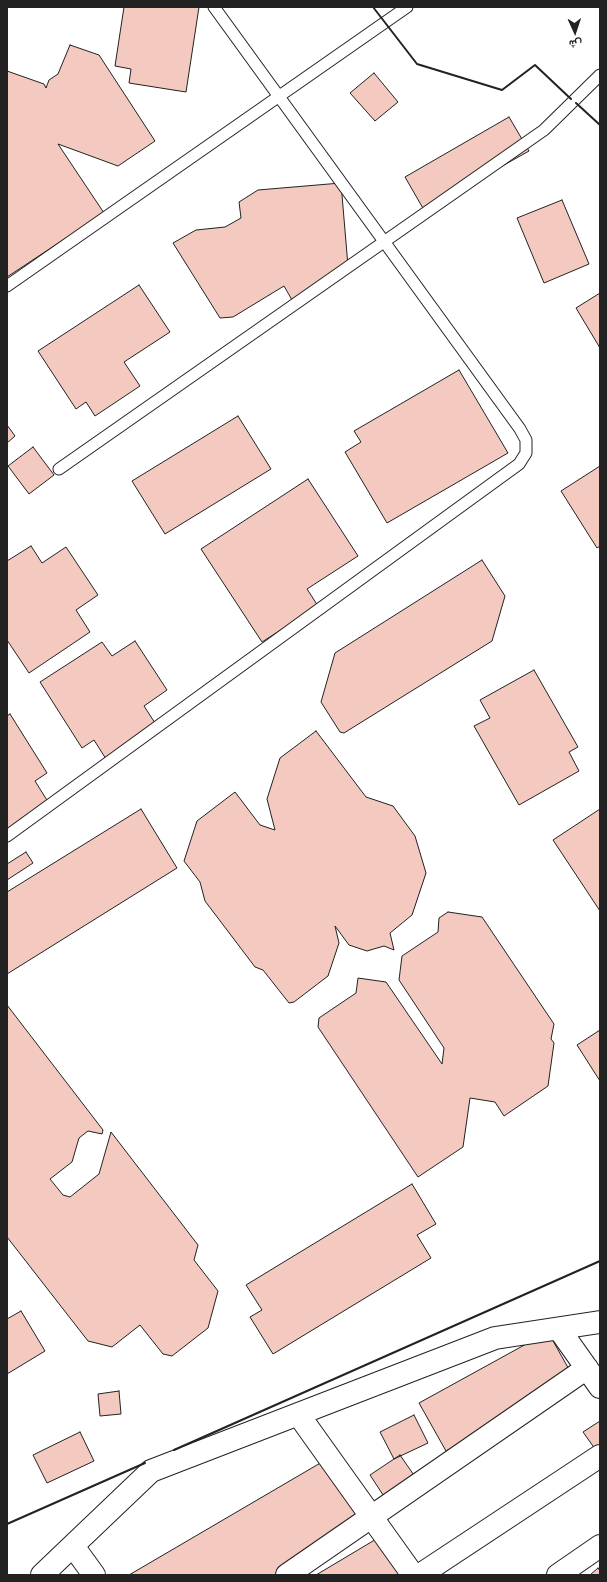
<!DOCTYPE html>
<meta charset="utf-8">
<style>
body{margin:0}
#map{position:relative;width:607px;height:1582px;overflow:hidden;background:#fff;font-family:Cabin,Vazirmatn,sans-serif}
canvas{display:block}
.frame{position:absolute;inset:0;border:8px solid #222;pointer-events:none}
.north{position:absolute;left:555px;top:12px;width:40px;height:40px;-webkit-text-stroke:3px #fff;paint-order:stroke;rotate:177deg;font-size:11px;font-weight:700;line-height:16px;text-align:center;color:#222}
.north::after{content:'';display:block;margin:auto;width:14px;height:18px;background:#222;clip-path:polygon(50% 0,100% 100%,50% 72%,0 100%)}
</style>
<div id="map">
<canvas width="607" height="1582"></canvas>
<div class="frame"></div>
<div class="north">ش</div>
</div>
<script>
const ctx = document.querySelector('canvas').getContext('2d');
ctx.lineJoin = 'round';
function fill(path, color) { ctx.fillStyle = color; ctx.fill(path, 'evenodd'); }
const poly = rows => new Path2D(rows.map(r => 'M' + r).join(''));
function strokePath(path, color, width, dash) { ctx.strokeStyle = color; ctx.lineWidth = width; ctx.lineCap = dash ? 'butt' : 'round'; ctx.setLineDash(dash || []); ctx.stroke(path); }
const building = poly([
 [124,7,199,7,186,92,129,83,131,69,115,66,124,7],
 [70,45,99,55,155,141,118,166,58,144,104,213,7,277,7,71,44,84,46,88,49,80,58,74,70,45],
 [374,73,398,102,375,121,350,93,374,73],
 [509,117,529,151,424,210,405,177,509,117],
 [341,183,348,266,292,300,284,286,233,317,220,318,173,243,196,230,225,227,241,218,239,202,258,190,341,183],
 [562,200,589,264,544,283,517,218,562,200],
 [139,285,170,332,124,362,140,386,95,416,86,402,76,409,38,351,139,285],
 [600,293,600,348,576,308,600,293],
 [459,370,508,453,387,523,345,452,361,442,354,431,459,370],
 [238,416,271,469,165,534,132,481,238,416],
 [7,425,15,436,7,443,7,425],
 [33,447,54,475,29,494,8,466,33,447],
 [600,466,600,546,597,548,561,491,600,466],
 [308,479,358,556,307,589,318,606,262,642,201,549,308,479],
 [31,546,42,563,66,547,98,595,76,610,90,632,29,673,7,640,7,561,31,546],
 [482,560,505,596,492,641,344,733,340,732,321,702,335,653,482,560],
 [135,641,167,690,144,706,157,726,106,759,94,740,82,748,40,682,102,642,112,656,135,641],
 [534,670,578,747,569,752,579,771,519,805,474,726,490,718,480,700,534,670],
 [10,714,47,773,35,781,50,805,7,832,7,716,10,714],
 [316,731,366,797,393,806,415,836,426,873,412,915,390,933,394,950,384,946,367,951,349,945,335,926,339,943,328,976,294,1002,289,1003,263,970,255,967,205,901,200,882,184,861,197,821,235,792,260,825,275,830,267,799,280,758,316,731],
 [141,809,177,868,7,974,7,892,141,809],
 [600,809,600,911,553,840,600,809],
 [26,852,33,863,7,880,7,864,26,852],
 [448,912,482,917,554,1024,551,1039,554,1043,548,1086,504,1116,495,1102,470,1098,463,1147,418,1177,318,1027,319,1018,356,993,358,978,386,982,442,1064,444,1048,399,980,402,956,438,932,439,918,448,912],
 [7,1005,103,1130,102,1134,88,1131,79,1138,72,1162,50,1179,63,1195,70,1197,99,1174,111,1132,198,1245,194,1260,218,1291,208,1328,172,1356,163,1354,140,1325,112,1347,88,1341,7,1237,7,1005],
 [600,1030,600,1081,577,1045,600,1030],
 [412,1184,436,1224,417,1235,431,1258,273,1354,250,1317,262,1310,246,1285,412,1184],
 [21,1311,45,1351,7,1374,7,1319,21,1311],
 [548,1332,575,1380,446,1451,419,1403,548,1332],
 [119,1391,121,1414,100,1416,98,1394,119,1391],
 [414,1415,428,1443,394,1459,380,1432,414,1415],
 [600,1421,600,1446,595,1449,583,1432,600,1421],
 [80,1432,94,1461,47,1483,33,1455,80,1432],
 [334,1455,375,1525,290,1575,129,1575,334,1455],
 [400,1455,418,1481,387,1501,370,1475,400,1455],
 [383,1535,407,1575,316,1575,383,1535],
 [598,1568,600,1571,600,1575,590,1575,598,1568]
]);
fill(building, '#f3c9c0');
strokePath(building, '#222', 1);
const service = poly([
 [7,286,407,7],
 [59,469,544,130,600,75],
 [7,836,519,464,526,453,526,440,520,429,214,7]
]);
const minor = poly([
 [559,1329,600,1387],
 [298,1414,413,1575],
 [73,1546,94,1575],
 [42,1575,151,1471,495,1338,600,1322],
 [287,1575,587,1368],
 [420,1575,600,1456],
 [558,1575,600,1546]
]);
strokePath(service, '#222', 13);
strokePath(minor, '#222', 24);
strokePath(service, '#fff', 11);
strokePath(minor, '#fff', 22);
strokePath(poly([
 [373,7,417,64,502,90,535,65,571,99],
 [576,103,600,125],
 [174,1450,600,1261],
 [7,1524,145,1463]
]), '#222', 2);
</script>
